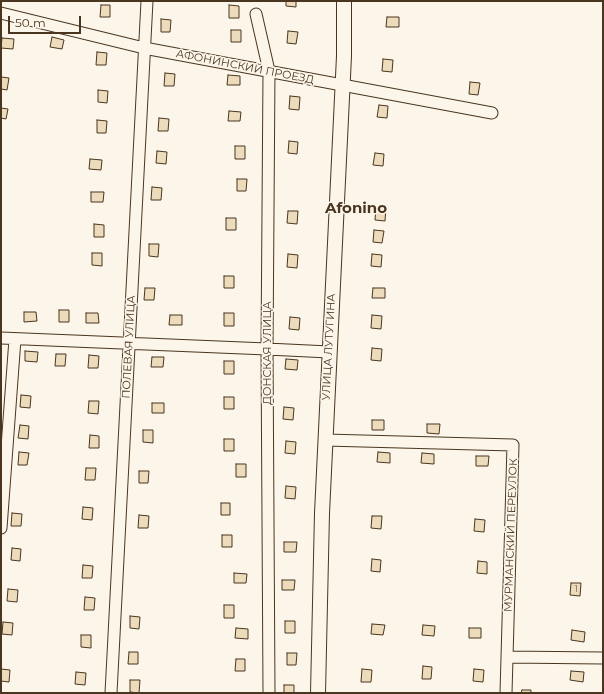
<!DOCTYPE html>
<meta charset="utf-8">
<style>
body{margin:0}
#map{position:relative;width:604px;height:694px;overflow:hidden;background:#fbf6e9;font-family:Montserrat,sans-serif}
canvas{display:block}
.frame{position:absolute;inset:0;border:2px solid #4a3520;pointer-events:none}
.scale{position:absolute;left:8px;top:16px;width:73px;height:18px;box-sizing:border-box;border:2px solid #4a3520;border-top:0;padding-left:5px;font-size:12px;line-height:14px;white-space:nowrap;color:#4a3520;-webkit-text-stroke:3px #fbf6e9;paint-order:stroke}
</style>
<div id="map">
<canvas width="604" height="694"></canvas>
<div class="frame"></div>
<div class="scale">50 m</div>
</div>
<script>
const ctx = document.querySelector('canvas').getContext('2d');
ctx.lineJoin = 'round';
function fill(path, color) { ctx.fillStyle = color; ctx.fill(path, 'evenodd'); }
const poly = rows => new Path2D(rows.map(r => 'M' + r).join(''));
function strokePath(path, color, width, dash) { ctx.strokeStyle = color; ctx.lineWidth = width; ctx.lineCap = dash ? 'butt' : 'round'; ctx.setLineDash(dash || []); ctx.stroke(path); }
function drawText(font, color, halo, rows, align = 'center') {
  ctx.font = font + ' Montserrat,sans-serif'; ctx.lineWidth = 3; ctx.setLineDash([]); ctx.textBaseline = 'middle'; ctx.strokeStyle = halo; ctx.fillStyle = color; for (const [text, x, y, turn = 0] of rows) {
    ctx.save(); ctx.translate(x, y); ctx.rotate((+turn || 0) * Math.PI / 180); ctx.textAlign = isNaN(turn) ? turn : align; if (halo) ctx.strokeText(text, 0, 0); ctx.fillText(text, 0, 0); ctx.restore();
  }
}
const building = poly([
 [286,1,296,1,296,7,286,6,286,1],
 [101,5,110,5,110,17,100,17,101,5],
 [229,5,239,6,239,18,229,18,229,5],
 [387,17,399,17,399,27,386,27,387,17],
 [161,19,171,20,170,32,161,32,161,19],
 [231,30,241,30,241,42,231,42,231,30],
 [288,31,298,32,296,44,287,43,288,31],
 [52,37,64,40,62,49,50,47,52,37],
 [2,38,14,39,13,49,1,48,2,38],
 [97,52,107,53,106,65,96,65,97,52],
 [383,59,393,60,392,72,382,71,383,59],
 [165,73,175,74,174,86,164,86,165,73],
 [228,75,240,76,240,85,227,85,228,75],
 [1,77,9,78,7,90,1,89,1,77],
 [470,82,480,83,478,95,469,94,470,82],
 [98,90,108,91,107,103,98,102,98,90],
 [290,96,300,97,299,110,289,109,290,96],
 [379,105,388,106,387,118,377,117,379,105],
 [1,108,8,109,6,119,1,118,1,108],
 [229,111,241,112,240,121,228,121,229,111],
 [159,118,169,119,168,131,158,131,159,118],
 [97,120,107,121,106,133,97,133,97,120],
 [289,141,298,142,297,154,288,153,289,141],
 [235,146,245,146,245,159,235,159,235,146],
 [157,151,167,152,166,164,156,163,157,151],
 [375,153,384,154,383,166,373,165,375,153],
 [90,159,102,160,101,170,89,169,90,159],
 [237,179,247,179,246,191,237,191,237,179],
 [152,187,162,188,161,200,151,200,152,187],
 [91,192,104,192,103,202,91,202,91,192],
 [376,207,386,208,385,221,375,220,376,207],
 [288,211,298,211,297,224,287,223,288,211],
 [226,218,236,218,236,230,226,230,226,218],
 [94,224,104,225,104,237,94,237,94,224],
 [374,230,384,231,382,243,373,242,374,230],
 [149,244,159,244,158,257,149,256,149,244],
 [92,253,102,253,102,266,92,265,92,253],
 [288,254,298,255,297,268,287,267,288,254],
 [372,254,382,255,381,267,371,266,372,254],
 [224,276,234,276,234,288,224,288,224,276],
 [145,288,155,288,154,300,144,300,145,288],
 [373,288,385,288,385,298,372,298,373,288],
 [59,310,69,310,69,322,59,322,59,310],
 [24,312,36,312,37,321,24,322,24,312],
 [86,313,98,313,99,323,86,323,86,313],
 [224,313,234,313,234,326,224,326,224,313],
 [170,315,182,315,182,325,169,325,170,315],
 [372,315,382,316,381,329,371,328,372,315],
 [290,317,300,318,299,330,289,329,290,317],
 [372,348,382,349,381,361,371,360,372,348],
 [25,351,38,352,37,362,25,361,25,351],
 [56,354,66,354,65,366,55,366,56,354],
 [89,355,99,356,98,368,88,368,89,355],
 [152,357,164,357,163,367,151,367,152,357],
 [286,359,298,360,297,370,285,369,286,359],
 [224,361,234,361,234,374,224,374,224,361],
 [21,395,31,396,30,408,20,407,21,395],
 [224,397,234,397,234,409,224,409,224,397],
 [89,401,99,401,98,414,88,413,89,401],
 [152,403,164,403,164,413,152,413,152,403],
 [284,407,294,408,293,420,283,419,284,407],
 [372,420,384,420,384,430,372,430,372,420],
 [427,424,440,424,439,434,427,433,427,424],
 [20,425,29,426,28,439,18,438,20,425],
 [143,430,153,430,153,443,143,442,143,430],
 [90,435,99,436,99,448,89,448,90,435],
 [224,439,234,439,234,451,224,451,224,439],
 [286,441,296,442,295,454,285,453,286,441],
 [19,452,29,453,27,465,18,465,19,452],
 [378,452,390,453,390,463,377,462,378,452],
 [422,453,434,454,434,464,421,463,422,453],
 [476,456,489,456,488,466,476,466,476,456],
 [236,464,246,464,246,477,236,477,236,464],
 [86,468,96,468,95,480,85,480,86,468],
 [139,471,149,471,148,483,139,483,139,471],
 [286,486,296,487,295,499,285,498,286,486],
 [221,503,230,503,230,515,221,515,221,503],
 [83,507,93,508,92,520,82,519,83,507],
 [12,513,22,514,21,526,11,526,12,513],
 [139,515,149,516,148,528,138,528,139,515],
 [372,516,382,516,381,529,371,528,372,516],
 [475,519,485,520,484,532,474,531,475,519],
 [222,535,232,535,232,547,222,547,222,535],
 [284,542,297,542,296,552,284,552,284,542],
 [12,548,21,549,20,561,11,560,12,548],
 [372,559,381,560,380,572,371,571,372,559],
 [478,561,487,562,487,574,477,573,478,561],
 [83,565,93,566,92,578,82,578,83,565],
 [234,573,247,574,246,583,234,583,234,573],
 [282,580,295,580,294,590,282,590,282,580],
 [571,583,581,583,580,596,570,595,571,583],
 [8,589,18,590,17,602,7,601,8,589],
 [85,597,95,598,94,610,84,610,85,597],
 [224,605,234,605,234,618,224,618,224,605],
 [130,616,140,617,139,629,130,628,130,616],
 [285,621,295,621,295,633,285,633,285,621],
 [3,622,13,623,12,635,2,634,3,622],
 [372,624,385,625,383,635,371,634,372,624],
 [423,625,435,626,434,636,422,635,423,625],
 [236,628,248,629,248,639,235,638,236,628],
 [469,628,481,628,481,638,469,638,469,628],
 [572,630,585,632,584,642,571,640,572,630],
 [81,635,91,635,91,648,81,647,81,635],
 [129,652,138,652,138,664,128,664,129,652],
 [287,653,297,653,296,665,287,665,287,653],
 [236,659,245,659,245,671,235,671,236,659],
 [423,666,432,667,431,679,422,679,423,666],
 [1,669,10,670,9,682,1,681,1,669],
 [362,669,372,670,371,682,361,682,362,669],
 [474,669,484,670,483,682,473,681,474,669],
 [571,671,584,672,583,682,570,680,571,671],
 [76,672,86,673,85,685,75,684,76,672],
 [130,680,140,680,139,693,130,692,130,680],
 [284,685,294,685,294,693,284,693,284,685],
 [522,690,531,690,531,693,521,693,522,690]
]);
fill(building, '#ecdcbc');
strokePath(building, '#4a3520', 1);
const minor = poly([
 [1,13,144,48,492,113],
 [256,14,269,71,267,349,269,693],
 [1,338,267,349,329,352],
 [325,440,513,445,506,693],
 [1,528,15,339],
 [507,657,603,658],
 [111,693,147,1]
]);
const major = poly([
 [318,693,322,513,344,56,344,1]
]);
strokePath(minor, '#4a3520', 13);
strokePath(major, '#4a3520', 16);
strokePath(minor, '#fbf6e9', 11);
strokePath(major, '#fbf6e9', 14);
drawText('9px', '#725f47', null, [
 ["1",576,589]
]);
drawText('11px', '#4a3520', '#fbf6e9', [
 ["АФОНИНСКИЙ ПРОЕЗД",245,67,11],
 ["ПОЛЕВАЯ УЛИЦА",129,347,-87],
 ["УЛИЦА ЛУТУГИНА",329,347,-87],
 ["ДОНСКАЯ УЛИЦА",268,353,-90],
 ["МУРМАНСКИЙ ПЕРЕУЛОК",511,535,-88]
]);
drawText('bold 15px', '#4a3520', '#fbf6e9', [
 ["Afonino",356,209]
]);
</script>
